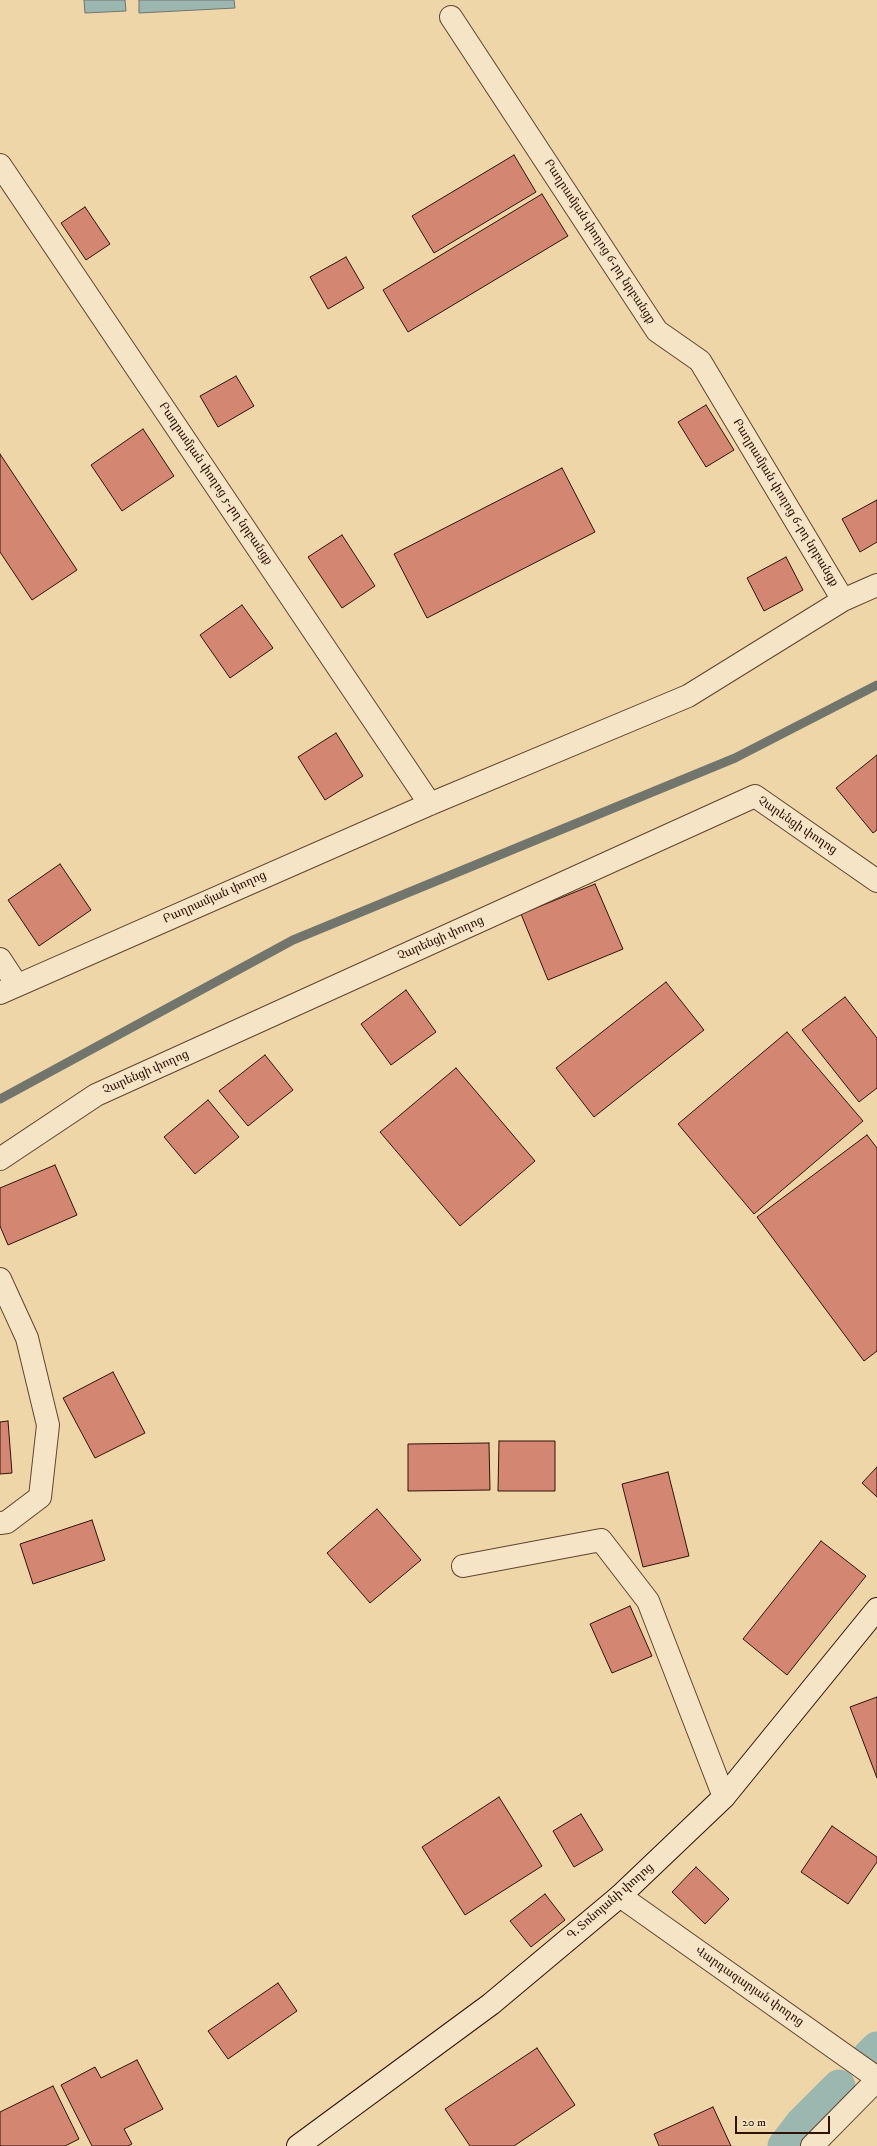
<!DOCTYPE html>
<meta charset="utf-8">
<style>
body{margin:0}
#map{position:relative;width:877px;height:2146px;overflow:hidden;background:#efd6a8;font-family:"IM FELL DW Pica",serif}
canvas{display:block}
.scale{position:absolute;left:735px;top:2116px;width:95px;height:18px;box-sizing:border-box;border:2px solid #301307;border-top:0;padding-left:5px;font-size:12px;line-height:14px;white-space:nowrap;color:#301307;-webkit-text-stroke:3px #f5e4c6;paint-order:stroke}
</style>
<div id="map">
<canvas width="877" height="2146"></canvas>
<div class="scale">20 m</div>
</div>
<script>
const ctx = document.querySelector('canvas').getContext('2d');
ctx.lineJoin = 'round';
function fill(path, color) { ctx.fillStyle = color; ctx.fill(path, 'evenodd'); }
const poly = rows => new Path2D(rows.map(r => 'M' + r).join(''));
function strokePath(path, color, width, dash) { ctx.strokeStyle = color; ctx.lineWidth = width; ctx.lineCap = dash ? 'butt' : 'round'; ctx.setLineDash(dash || []); ctx.stroke(path); }
function drawText(font, color, halo, rows, align = 'center') {
  ctx.font = font + ' "IM FELL DW Pica","Noto Serif Armenian",serif'; ctx.lineWidth = 4; ctx.setLineDash([]); ctx.textBaseline = 'middle'; ctx.strokeStyle = halo; ctx.fillStyle = color; for (const [text, x, y, turn = 0] of rows) {
    ctx.save(); ctx.translate(x, y); ctx.rotate((+turn || 0) * Math.PI / 180); ctx.textAlign = isNaN(turn) ? turn : align; if (halo) ctx.strokeText(text, 0, 0); ctx.fillText(text, 0, 0); ctx.restore();
  }
}
const water = poly([
 [84,0,125,0,126,11,85,13,84,0],
 [139,0,234,0,235,8,139,13,139,0]
]);
fill(water, '#9cb7b0');
strokePath(water, '#71756c', 1);
strokePath(poly([
 [0,1099,293,940,735,758,877,685]
]), '#71756c', 9);
strokePath(poly([
 [869,2056,877,2048],
 [784,2146,801,2124,839,2086]
]), '#9cb7b0', 33);
const building = poly([
 [514,155,536,192,434,253,412,216,514,155],
 [542,194,568,236,408,332,383,290,542,194],
 [85,207,110,244,86,260,61,223,85,207],
 [346,257,364,288,328,309,310,277,346,257],
 [236,376,254,406,218,427,200,396,236,376],
 [706,405,734,450,706,467,678,422,706,405],
 [143,429,174,476,122,511,91,465,143,429],
 [0,454,77,570,32,600,0,552,0,454],
 [562,468,595,532,427,618,394,554,562,468],
 [877,500,877,542,860,552,842,519,877,500],
 [342,535,375,586,342,608,308,557,342,535],
 [786,557,803,590,764,611,747,578,786,557],
 [242,605,273,648,230,678,200,635,242,605],
 [336,733,363,776,325,800,298,757,336,733],
 [877,755,877,830,873,833,836,788,877,755],
 [60,864,91,910,39,946,8,900,60,864],
 [595,884,623,949,548,980,521,914,595,884],
 [666,982,704,1030,594,1117,556,1068,666,982],
 [406,990,436,1032,391,1065,361,1024,406,990],
 [845,997,877,1038,877,1088,859,1102,802,1030,845,997],
 [787,1032,863,1121,754,1214,678,1124,787,1032],
 [265,1055,293,1090,248,1126,219,1091,265,1055],
 [456,1068,535,1161,460,1226,380,1132,456,1068],
 [208,1100,239,1137,195,1174,164,1137,208,1100],
 [867,1135,877,1148,877,1351,864,1361,757,1217,867,1135],
 [55,1165,77,1215,8,1245,0,1226,0,1188,55,1165],
 [113,1372,145,1433,95,1458,63,1398,113,1372],
 [8,1421,12,1473,0,1474,0,1422,8,1421],
 [499,1441,555,1441,555,1491,498,1491,499,1441],
 [489,1443,490,1490,408,1491,408,1444,489,1443],
 [877,1467,877,1497,862,1483,877,1467],
 [668,1472,689,1556,643,1567,622,1484,668,1472],
 [377,1509,421,1560,370,1603,327,1553,377,1509],
 [92,1520,105,1560,33,1584,20,1544,92,1520],
 [821,1541,866,1576,787,1675,743,1639,821,1541],
 [630,1606,652,1656,612,1673,590,1624,630,1606],
 [877,1697,877,1778,850,1707,877,1697],
 [499,1797,542,1866,465,1915,422,1847,499,1797],
 [581,1814,603,1850,574,1867,553,1831,581,1814],
 [832,1826,877,1857,877,1862,848,1904,801,1872,832,1826],
 [696,1867,729,1899,705,1924,672,1892,696,1867],
 [545,1894,565,1920,531,1947,510,1921,545,1894],
 [278,1983,297,2011,228,2059,208,2031,278,1983],
 [537,2048,575,2105,514,2146,470,2146,445,2109,537,2048],
 [137,2060,163,2109,124,2129,132,2144,128,2146,92,2146,61,2085,95,2067,101,2078,137,2060],
 [53,2086,79,2139,65,2146,0,2146,0,2112,53,2086],
 [713,2107,731,2146,659,2146,654,2134,713,2107]
]);
fill(building, '#d38773');
strokePath(building, '#301307', 1);
const street = poly([
 [451,17,657,331,700,361,843,600],
 [0,165,430,804],
 [0,959,17,985],
 [0,993,430,804,688,696,843,600,877,585],
 [0,1159,96,1095,755,796,877,881],
 [0,1279,27,1338,48,1425,40,1497,7,1522,0,1523],
 [463,1566,601,1540,648,1601,724,1797],
 [620,1896,877,2078],
 [812,2146,877,2080]
]);
const secondary = poly([
 [298,2146,491,2004,620,1896,724,1797,877,1609]
]);
strokePath(street, '#60442f', 24);
strokePath(secondary, '#301307', 24);
strokePath(street, '#f5e4c6', 22);
strokePath(secondary, '#f5e4c6', 22);
drawText('12px', '#301307', '#f5e4c6', [
 ["Բաղրամյան փողոց 6-րդ նրբանցք",599,242,57],
 ["Բաղրամյան փողոց 5-րդ նրբանցք",215,484,56],
 ["Բաղրամյան փողոց 6-րդ նրբանցք",785,503,59],
 ["Չարենցի փողոց",797,826,34],
 ["Բաղրամյան փողոց",215,898,-24],
 ["Չարենցի փողոց",441,939,-24],
 ["Չարենցի փողոց",146,1073,-24],
 ["Գ. Տոնոյանի փողոց",611,1902,-41],
 ["Վարդազարյան փողոց",749,1987,35]
]);
</script>
